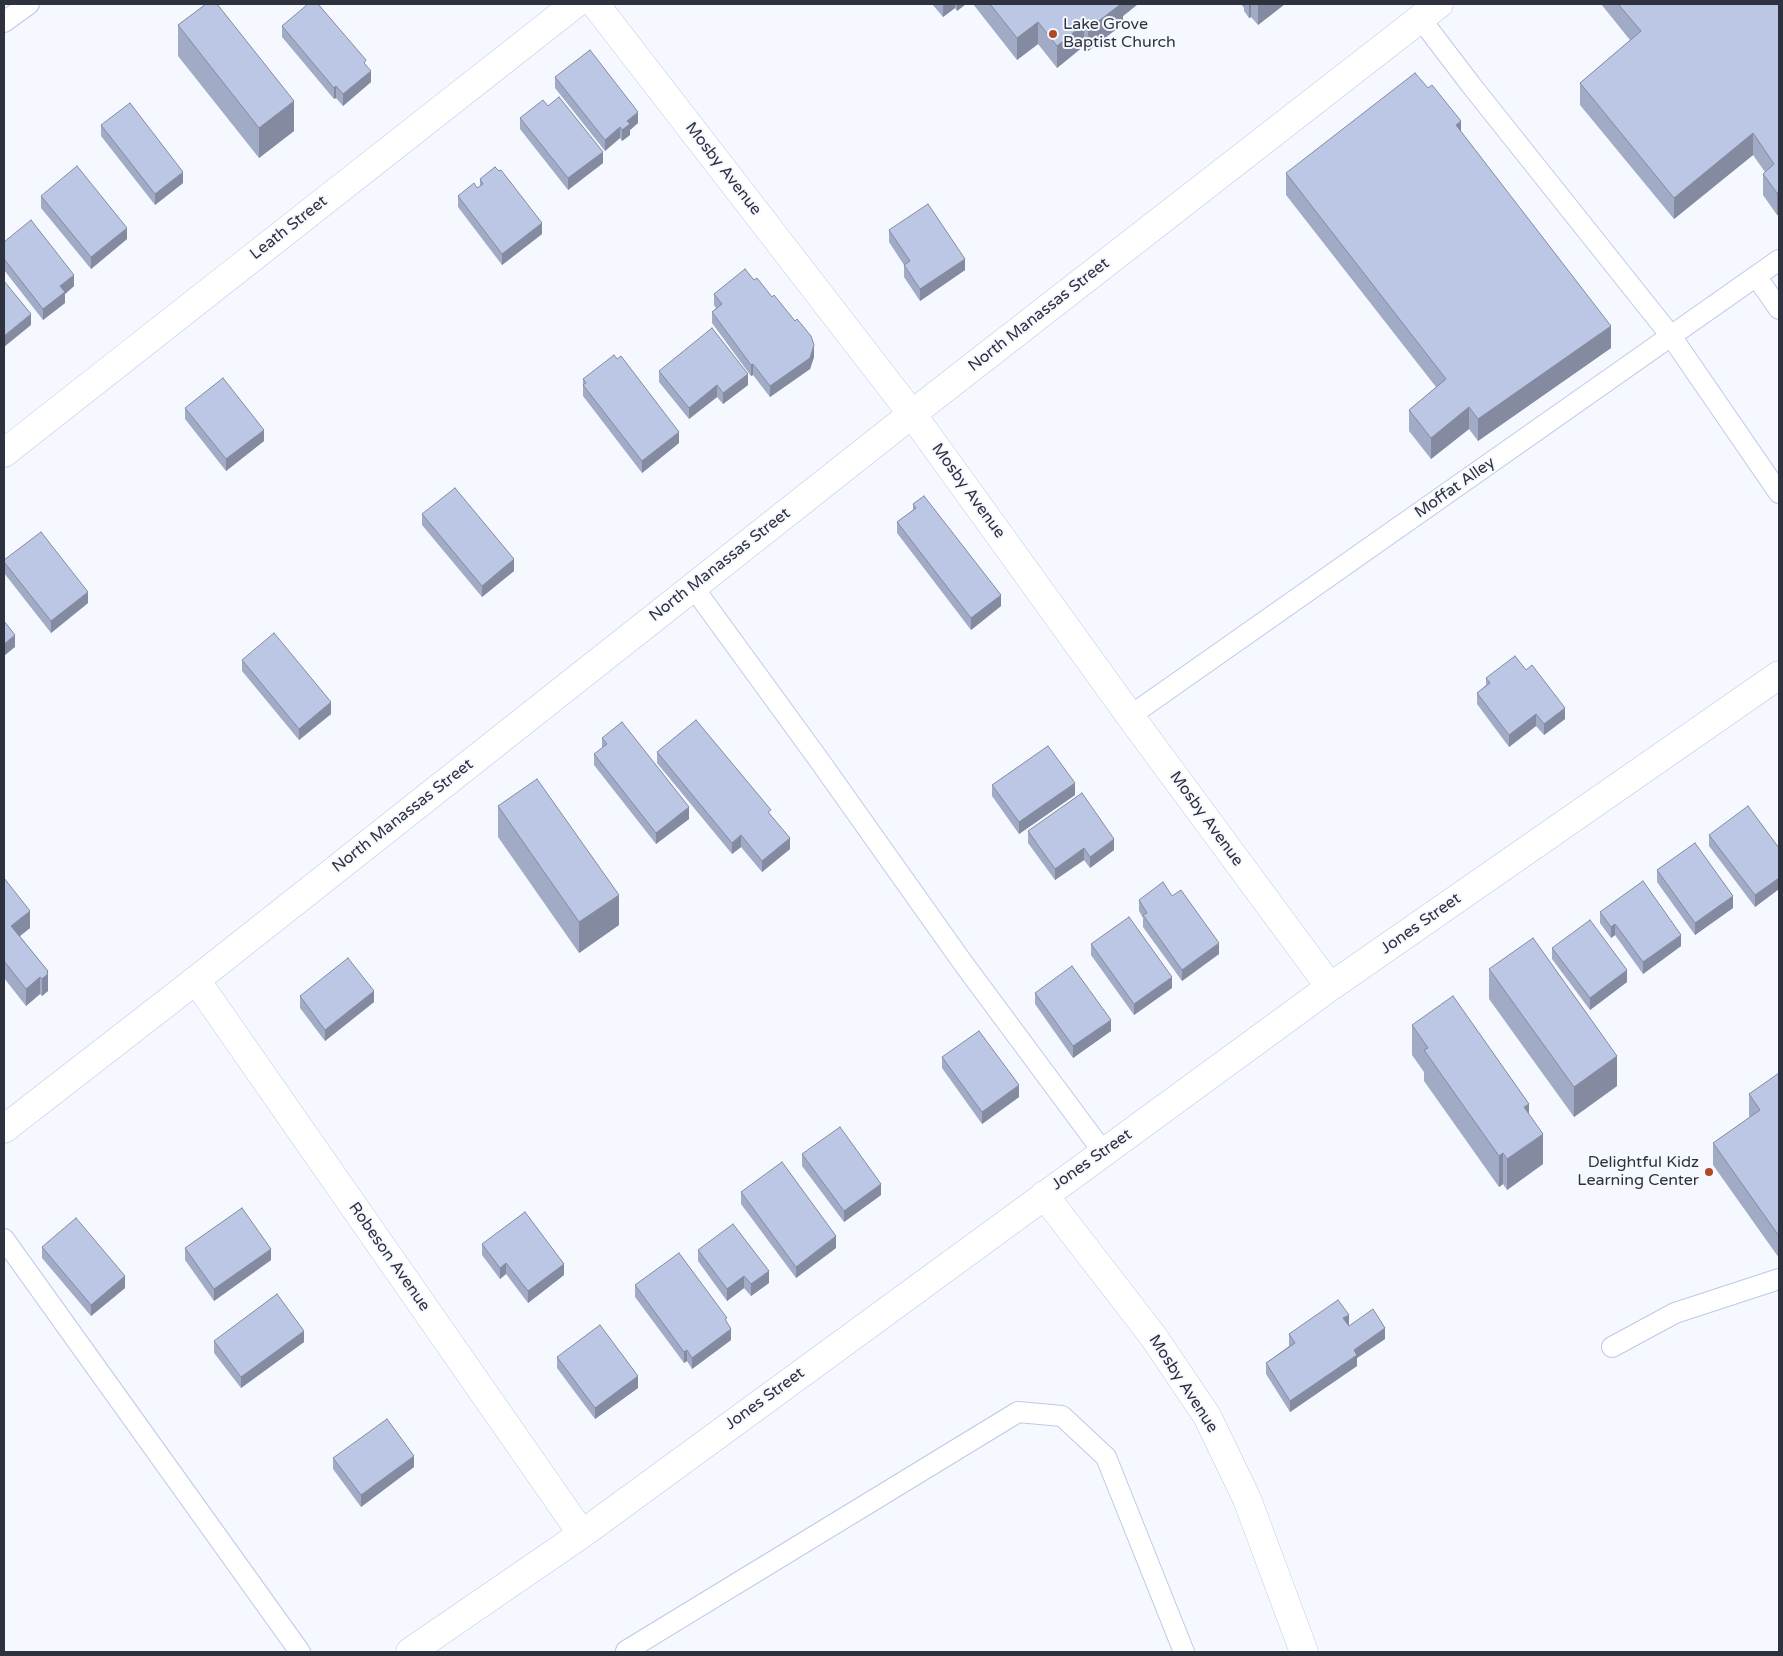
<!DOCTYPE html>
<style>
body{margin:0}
#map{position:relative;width:1783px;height:1656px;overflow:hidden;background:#f5f8fe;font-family:"Varela Round",sans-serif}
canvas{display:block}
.frame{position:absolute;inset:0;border:5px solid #2e323e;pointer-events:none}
</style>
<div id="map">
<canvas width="1783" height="1656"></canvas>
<div class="frame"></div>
</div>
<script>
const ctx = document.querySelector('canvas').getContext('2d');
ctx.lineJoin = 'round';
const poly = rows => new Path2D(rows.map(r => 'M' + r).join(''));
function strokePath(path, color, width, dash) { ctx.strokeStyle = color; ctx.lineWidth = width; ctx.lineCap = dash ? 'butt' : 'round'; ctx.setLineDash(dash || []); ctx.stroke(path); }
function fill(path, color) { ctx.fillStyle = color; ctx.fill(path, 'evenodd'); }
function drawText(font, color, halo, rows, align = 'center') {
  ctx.font = font + ' "Varela Round",sans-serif'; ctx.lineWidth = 4; ctx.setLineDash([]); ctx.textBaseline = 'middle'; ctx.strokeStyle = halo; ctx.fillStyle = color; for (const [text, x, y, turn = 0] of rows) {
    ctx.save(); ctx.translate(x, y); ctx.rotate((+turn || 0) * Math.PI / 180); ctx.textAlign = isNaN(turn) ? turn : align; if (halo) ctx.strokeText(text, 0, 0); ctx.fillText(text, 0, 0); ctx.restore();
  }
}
const service = poly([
 [1420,18,1471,85,1671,336,1779,493],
 [4,22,29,4],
 [1756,276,1779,309],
 [693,587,819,760,963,963,1104,1153],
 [1130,716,1779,260],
 [4,1239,300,1652],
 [1612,1347,1675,1313,1779,1279],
 [626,1651,1018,1412,1062,1416,1106,1457,1184,1652]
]);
const minor = poly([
 [595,4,912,414,1130,716,1330,987],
 [4,453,575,4],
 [196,980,582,1534],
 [1044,1195,1153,1336,1207,1416,1247,1499,1304,1652],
 [410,1652,582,1534,1330,987,1779,675]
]);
const tertiary = poly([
 [4,1129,196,980,912,414,1439,4]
]);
strokePath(service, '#bec9e7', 22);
strokePath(minor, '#bec9e7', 29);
strokePath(tertiary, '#bec9e7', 29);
strokePath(service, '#fff', 20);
strokePath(minor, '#fff', 28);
strokePath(tertiary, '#fff', 28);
fill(poly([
 [932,4,966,4,957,11,955,8,943,17],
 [973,4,1138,4,1123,16,1123,24,1088,51,1084,46,1057,68,1038,44,1017,60],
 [1241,4,1285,4,1258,25,1251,17,1249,18,1244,11,1244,8],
 [1601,4,1779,4,1779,214,1777,215,1763,195,1763,174,1765,172,1753,155,1674,219,1580,105,1580,83,1630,40],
 [178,25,294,131,259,158,178,56],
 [282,26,366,65,371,82,343,106,336,98,334,99,282,37],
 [555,77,638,123,630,130,630,135,622,141,620,138,605,151,555,88],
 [520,118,603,163,568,190,520,129],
 [101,125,183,183,155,205,101,136],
 [1461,132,1611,348,1478,441,1469,429,1431,459,1409,431,1409,410,1436,387,1286,195,1286,173],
 [480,179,542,234,502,265,458,207,458,196,477,188,480,186],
 [41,196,127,239,91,269,41,208],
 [889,230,965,270,920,301,904,277,904,265,889,242],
 [4,242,74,286,65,294,65,303,43,320,4,270],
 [714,294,814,357,810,369,770,397,753,375,751,376,712,323,712,312,716,308,714,305],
 [659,371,748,385,723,404,717,397,689,419,659,382],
 [583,379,679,443,642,473,583,396],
 [185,408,264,441,226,471,185,419],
 [913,504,1001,606,971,630,897,533,897,522,913,510],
 [422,514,514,571,482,597,422,525],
 [4,560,88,603,51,633,4,573],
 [242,660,331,714,299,740,242,671],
 [1526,670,1565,719,1544,735,1536,726,1509,747,1477,704,1477,693,1486,685,1486,678],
 [602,738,689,819,656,844,594,765,594,754,602,748],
 [657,752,771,815,790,849,762,872,741,847,732,854,657,763],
 [992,785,1075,795,1019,834,992,796],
 [498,806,619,925,579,953,498,837],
 [1028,831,1114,850,1090,868,1084,860,1055,880,1028,843],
 [1709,835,1779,848,1779,889,1755,907,1709,846],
 [1657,870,1733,908,1695,935,1657,882],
 [4,878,30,928,20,936,48,971,48,991,42,996,40,994,26,1006,4,978],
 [1172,896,1219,954,1182,981,1143,927,1143,918,1139,911,1139,900],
 [1600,912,1681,946,1643,974,1615,935,1611,938,1600,923],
 [1091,944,1172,988,1134,1015,1091,955],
 [1552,948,1627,982,1590,1010,1552,959],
 [1489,969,1617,1086,1574,1117,1489,999],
 [1035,993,1111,1031,1073,1058,1035,1004],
 [300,996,374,1002,325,1041,300,1008],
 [1412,1025,1543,1164,1507,1190,1503,1184,1499,1187,1424,1081,1424,1072,1412,1055],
 [942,1057,1019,1097,982,1124,942,1068],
 [1779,1073,1779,1258,1713,1165,1713,1143,1750,1117,1749,1116,1749,1094],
 [802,1154,881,1195,844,1222,802,1166],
 [741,1192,836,1248,796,1278,741,1204],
 [482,1244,564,1275,528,1303,506,1274,500,1279,482,1255],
 [42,1247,125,1288,91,1316,42,1258],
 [185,1248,271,1260,214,1301,185,1260],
 [698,1250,769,1283,751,1296,744,1288,727,1301,698,1261],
 [635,1285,731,1340,692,1369,687,1361,684,1363,635,1297],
 [1349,1315,1349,1326,1385,1339,1357,1358,1357,1366,1290,1412,1266,1374,1266,1363,1289,1346,1289,1334],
 [214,1341,304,1342,241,1388,214,1353],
 [557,1357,638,1388,595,1419,557,1368],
 [333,1458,414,1467,361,1507,333,1469]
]), '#a2abc5');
fill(poly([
 [943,4,955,4,955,8,943,17],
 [957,4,966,4,957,11],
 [1119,4,1138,4,1123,16,1123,24,1088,51,1088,29],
 [1249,4,1251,4,1251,17,1249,18],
 [1258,4,1285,4,1258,25],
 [1038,22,1038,44,1017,60,1017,38],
 [1084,24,1084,46,1057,68,1057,46],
 [371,71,371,82,343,106,343,94],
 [336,86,336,98,334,99,334,88],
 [294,101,294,131,259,158,259,128],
 [638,112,638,123,630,130,630,135,622,141,622,130,627,121],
 [1461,121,1461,143,1456,125],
 [620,127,620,138,605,151,605,140],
 [1753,133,1753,155,1674,219,1674,198],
 [603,152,603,163,568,190,568,178],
 [183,172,183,183,155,205,155,194],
 [1779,192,1779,214,1777,215,1777,193],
 [542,223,542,234,502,265,502,254],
 [127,228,127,239,91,269,91,257],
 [965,259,965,270,920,301,920,289],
 [74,275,74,286,65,294,65,303,43,320,43,309,60,286],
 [31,314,31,325,4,347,4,336],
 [1611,326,1611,348,1478,441,1478,419],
 [814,345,814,357,810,369,770,397,770,386],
 [753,364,753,375,751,376,751,365],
 [748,374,748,385,723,404,723,393],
 [717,385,717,397,689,419,689,408],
 [1469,407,1469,429,1431,459,1431,438],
 [264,430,264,441,226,471,226,459],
 [679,432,679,443,642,473,642,461],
 [514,559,514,571,482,597,482,586],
 [88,592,88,603,51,633,51,621],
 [1001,595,1001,606,971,630,971,618],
 [15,635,15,647,4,656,4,644],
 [331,702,331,714,299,740,299,729],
 [1565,708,1565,719,1544,735,1544,724],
 [1536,714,1536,726,1509,747,1509,735],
 [1075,783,1075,795,1019,834,1019,822],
 [689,807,689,819,656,844,656,833],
 [741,835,741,847,732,854,732,843],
 [790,838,790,849,762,872,762,861],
 [1114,839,1114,850,1090,868,1090,857],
 [1084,848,1084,860,1055,880,1055,869],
 [1779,878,1779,889,1755,907,1755,895],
 [619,895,619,925,579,953,579,922],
 [1733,896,1733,908,1695,935,1695,923],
 [30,911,30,928,11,943,11,926],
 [1615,924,1615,935,1611,938,1611,927],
 [1681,935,1681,946,1643,974,1643,962],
 [1219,943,1219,954,1182,981,1182,970],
 [1627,970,1627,982,1590,1010,1590,998],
 [48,971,48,991,42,996,42,979],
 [40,977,40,994,26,1006,26,989],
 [1172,977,1172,988,1134,1015,1134,1004],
 [374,991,374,1002,325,1041,325,1030],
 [1111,1020,1111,1031,1073,1058,1073,1046],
 [1617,1056,1617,1086,1574,1117,1574,1087],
 [1019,1085,1019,1097,982,1124,982,1112],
 [1529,1104,1529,1135,1524,1107],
 [1543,1134,1543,1164,1507,1190,1507,1159],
 [1503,1153,1503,1184,1499,1187,1499,1156],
 [881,1184,881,1195,844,1222,844,1211],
 [836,1236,836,1248,796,1278,796,1267],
 [271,1249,271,1260,214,1301,214,1289],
 [506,1263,506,1274,500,1279,500,1268],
 [564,1264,564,1275,528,1303,528,1291],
 [769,1271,769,1283,751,1296,751,1284],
 [125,1276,125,1288,91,1316,91,1305],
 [744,1276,744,1288,727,1301,727,1289],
 [1349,1315,1349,1326,1343,1318],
 [1385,1328,1385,1339,1357,1358,1357,1366,1290,1412,1290,1401,1354,1350],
 [731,1329,731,1340,692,1369,692,1358],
 [304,1331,304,1342,241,1388,241,1377],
 [687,1350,687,1361,684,1363,684,1352],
 [638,1376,638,1388,595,1419,595,1408],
 [414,1456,414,1467,361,1507,361,1495]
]), '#848ba0');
const building = poly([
 [206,4,217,4,294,101,259,128,178,25,206,4],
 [308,4,318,4,366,60,364,63,371,71,343,94,336,86,334,88,282,26,308,4],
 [990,4,1121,4,1088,29,1084,24,1057,46,1038,22,1017,38,990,4],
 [1618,4,1779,4,1779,192,1777,193,1763,174,1774,164,1753,133,1674,198,1580,83,1641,31,1618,4],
 [590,50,638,112,627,121,630,124,622,130,620,127,605,140,555,77,590,50],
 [1415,73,1428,88,1432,85,1461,121,1456,125,1611,326,1478,419,1469,407,1431,438,1409,410,1446,379,1286,173,1415,73],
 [559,97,603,152,568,178,520,118,543,100,548,106,559,97],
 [130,103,183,172,155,194,101,125,130,103],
 [77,166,127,228,91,257,41,196,77,166],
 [495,167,499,171,501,170,542,223,502,254,458,196,474,183,477,188,483,184,480,179,495,167],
 [928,204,965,259,920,289,904,265,910,261,889,230,928,204],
 [31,220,74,275,60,286,65,292,43,309,4,259,4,242,31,220],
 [745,269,754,280,757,278,772,297,774,295,795,321,797,319,811,336,814,345,810,358,770,386,753,364,751,365,712,312,722,304,714,294,745,269],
 [4,281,31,314,4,336,4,281],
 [712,328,748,374,723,393,717,385,689,408,659,371,712,328],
 [614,355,617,359,621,356,679,432,642,461,583,385,586,383,583,379,614,355],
 [223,378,264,430,226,459,185,408,223,378],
 [455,488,514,559,482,586,422,514,455,488],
 [924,496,1001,595,971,618,897,522,916,508,913,504,924,496],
 [41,532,88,592,51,621,4,562,4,560,41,532],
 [4,621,15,635,4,644,4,621],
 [274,633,331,702,299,729,242,660,274,633],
 [1515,656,1526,670,1532,665,1565,708,1544,724,1536,714,1509,735,1477,693,1490,683,1486,678,1515,656],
 [696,720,771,810,768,812,790,838,762,861,741,835,732,843,657,752,696,720],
 [622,722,689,807,656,833,594,754,607,744,602,738,622,722],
 [1048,746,1075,783,1019,822,992,785,1048,746],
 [537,779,619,895,579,922,498,806,537,779],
 [1082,793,1114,839,1090,857,1084,848,1055,869,1028,831,1082,793],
 [1748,806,1779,848,1779,878,1755,895,1709,835,1748,806],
 [1695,843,1733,896,1695,923,1657,870,1695,843],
 [4,878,30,911,11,926,48,971,47,972,48,974,42,979,40,977,26,989,4,961,4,878],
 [1643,881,1681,935,1643,962,1615,924,1611,927,1600,912,1643,881],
 [1163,882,1172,896,1181,890,1219,943,1182,970,1143,915,1147,913,1139,900,1163,882],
 [1129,917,1172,977,1134,1004,1091,944,1129,917],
 [1590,920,1627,970,1590,998,1552,948,1590,920],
 [1533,938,1617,1056,1574,1087,1489,969,1533,938],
 [348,958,374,991,325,1030,300,996,348,958],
 [1072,966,1111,1020,1073,1046,1035,993,1072,966],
 [1453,996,1529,1104,1524,1107,1543,1134,1507,1159,1503,1153,1499,1156,1424,1050,1428,1048,1412,1025,1453,996],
 [979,1031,1019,1085,982,1112,942,1057,979,1031],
 [1779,1073,1779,1236,1713,1143,1760,1110,1749,1094,1779,1073],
 [840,1127,881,1184,844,1211,802,1154,840,1127],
 [782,1162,836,1236,796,1267,741,1192,782,1162],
 [242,1208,271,1249,214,1289,185,1248,242,1208],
 [525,1212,564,1264,528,1291,506,1263,500,1268,482,1244,525,1212],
 [76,1218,125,1276,91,1305,42,1247,76,1218],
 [733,1224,769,1271,751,1284,744,1276,727,1289,698,1250,733,1224],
 [679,1253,727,1318,725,1319,731,1329,692,1358,687,1350,684,1352,635,1285,679,1253],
 [277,1294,304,1331,241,1377,214,1341,277,1294],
 [1338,1300,1349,1315,1343,1318,1349,1326,1373,1309,1385,1328,1354,1350,1357,1355,1290,1401,1266,1363,1295,1343,1289,1334,1338,1300],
 [600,1325,638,1376,595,1408,557,1357,600,1325],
 [387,1419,414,1456,361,1495,333,1458,387,1419]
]);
fill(building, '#bcc7e5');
strokePath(building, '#848ba0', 1);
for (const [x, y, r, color] of [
 [1053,34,5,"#b04826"],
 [1709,1172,5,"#b04826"]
]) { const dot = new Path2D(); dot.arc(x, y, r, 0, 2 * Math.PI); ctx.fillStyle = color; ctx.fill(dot); strokePath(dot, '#f5f8fe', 2); }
drawText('16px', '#2e323e', '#f5f8fe', [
 ["Lake Grove",1063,25],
 ["Baptist Church",1063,43],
 ["Delightful Kidz",1699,1163,"right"],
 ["Learning Center",1699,1181,"right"]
], 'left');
drawText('16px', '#2e323e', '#f5f8fe', [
 ["Mosby Avenue",723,169,52],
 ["Leath Street",289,228,-38],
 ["North Manassas Street",1039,315,-38],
 ["Moffat Alley",1455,488,-35],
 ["Mosby Avenue",968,491,54],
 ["North Manassas Street",720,565,-38],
 ["North Manassas Street",403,816,-38],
 ["Mosby Avenue",1206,819,54],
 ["Jones Street",1421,924,-35],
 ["Jones Street",1092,1160,-35],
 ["Robeson Avenue",389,1257,55],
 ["Mosby Avenue",1183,1384,57],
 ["Jones Street",765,1399,-36]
]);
</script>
